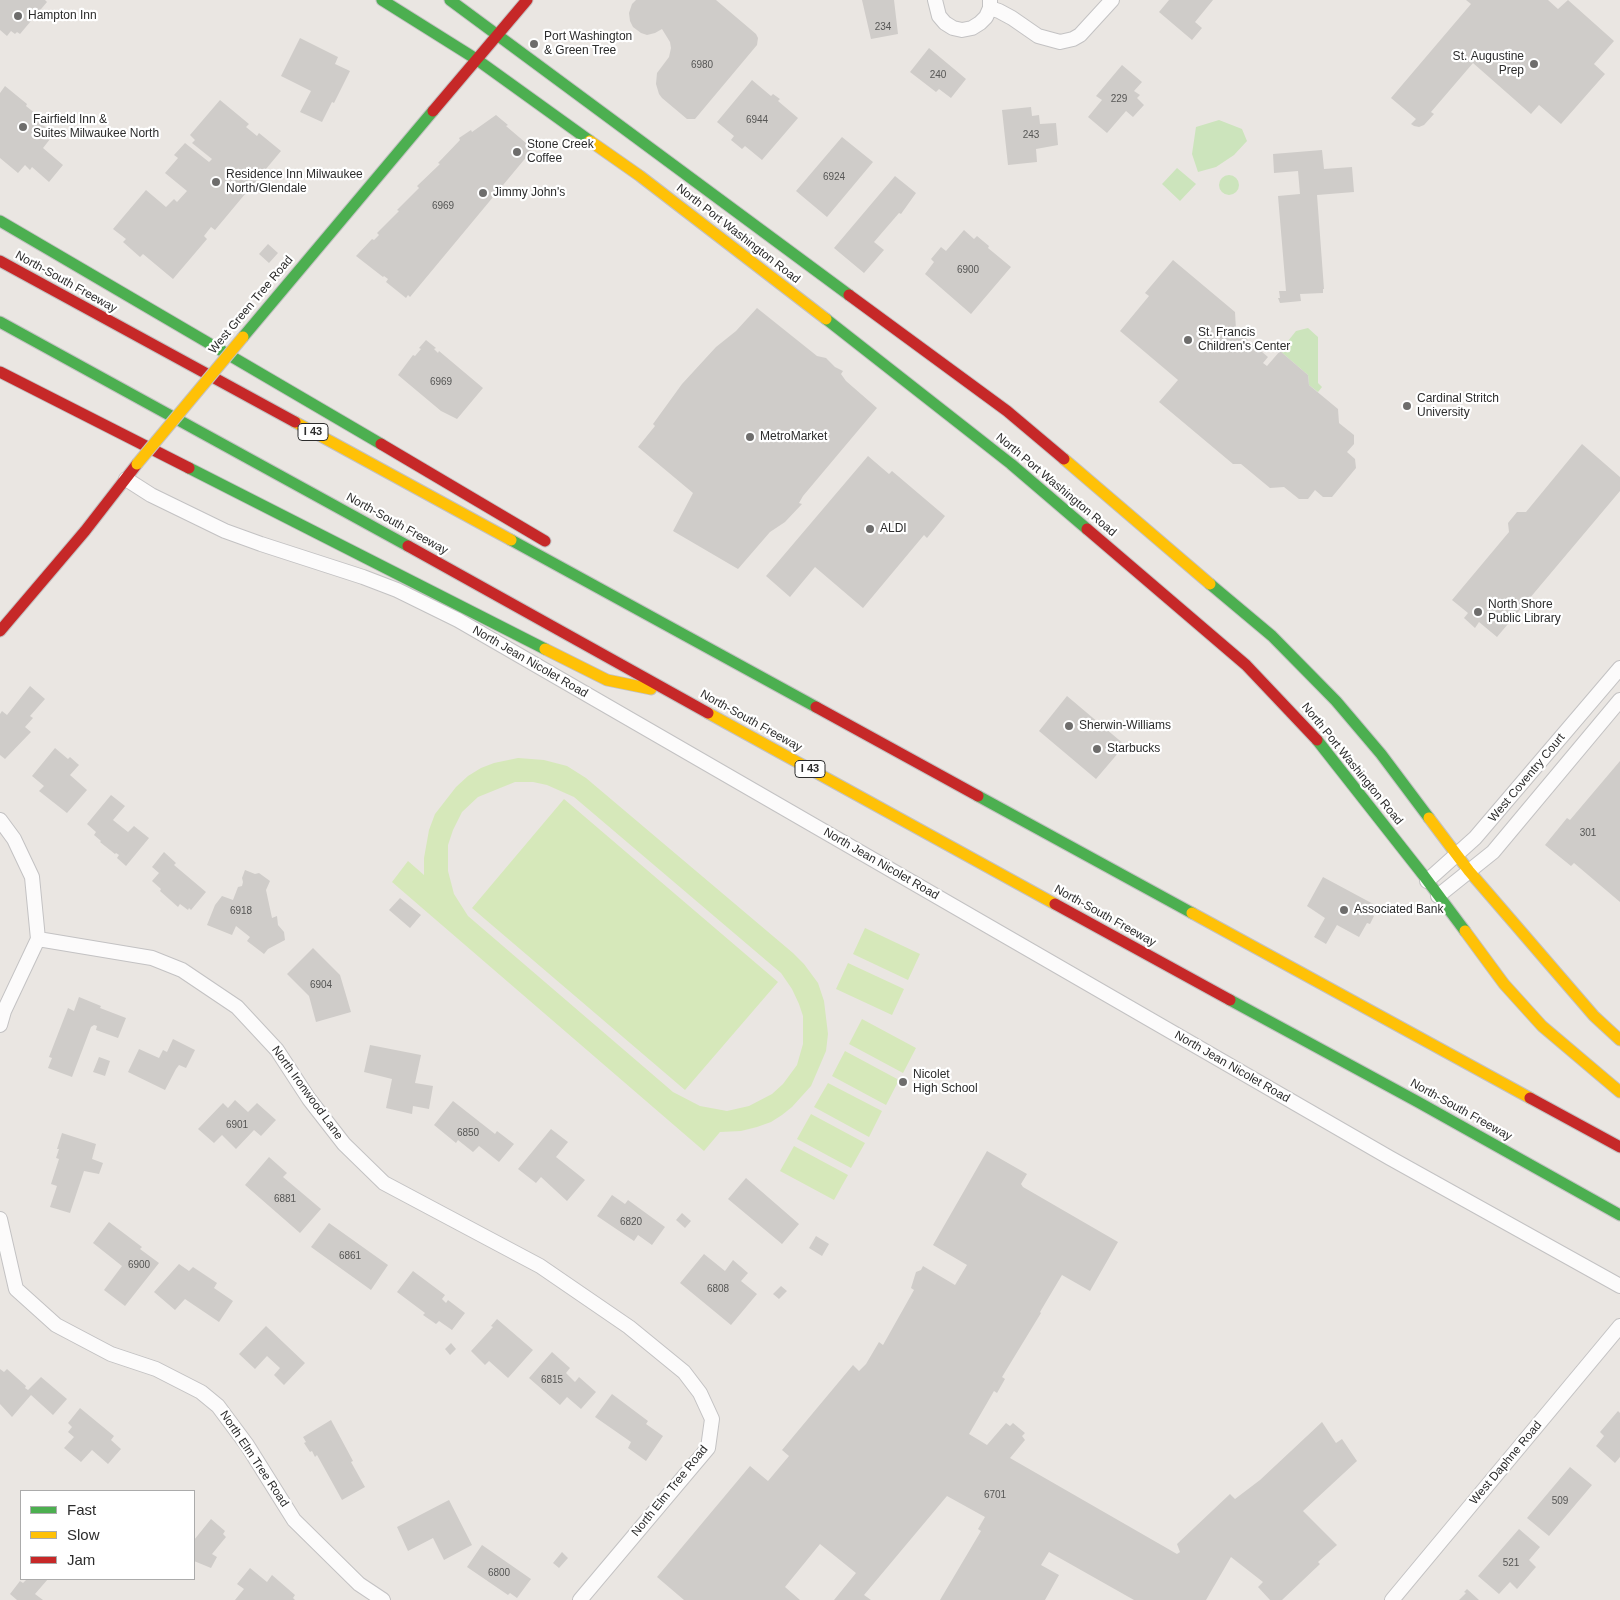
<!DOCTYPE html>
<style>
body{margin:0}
#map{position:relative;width:1620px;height:1600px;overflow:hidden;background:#eae6e2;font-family:Helvetica,sans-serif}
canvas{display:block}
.legend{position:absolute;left:20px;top:1490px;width:175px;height:90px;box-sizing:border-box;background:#fff;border:1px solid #ababab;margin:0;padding:6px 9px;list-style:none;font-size:15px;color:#2c2c2c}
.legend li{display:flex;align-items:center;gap:10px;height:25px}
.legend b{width:25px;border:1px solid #ababab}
</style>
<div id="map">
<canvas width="1620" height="1600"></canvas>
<ul class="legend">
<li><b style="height:6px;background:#4caf50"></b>Fast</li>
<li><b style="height:6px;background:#ffc107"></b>Slow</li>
<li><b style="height:6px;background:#c62828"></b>Jam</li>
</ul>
</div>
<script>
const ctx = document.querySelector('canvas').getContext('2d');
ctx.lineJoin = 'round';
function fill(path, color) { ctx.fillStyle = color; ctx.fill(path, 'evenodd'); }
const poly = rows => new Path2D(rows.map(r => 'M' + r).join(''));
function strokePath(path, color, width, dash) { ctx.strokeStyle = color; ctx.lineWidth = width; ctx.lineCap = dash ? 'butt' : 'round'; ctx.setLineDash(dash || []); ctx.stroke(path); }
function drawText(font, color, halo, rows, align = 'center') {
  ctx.font = font + ' Helvetica,sans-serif'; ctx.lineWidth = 4.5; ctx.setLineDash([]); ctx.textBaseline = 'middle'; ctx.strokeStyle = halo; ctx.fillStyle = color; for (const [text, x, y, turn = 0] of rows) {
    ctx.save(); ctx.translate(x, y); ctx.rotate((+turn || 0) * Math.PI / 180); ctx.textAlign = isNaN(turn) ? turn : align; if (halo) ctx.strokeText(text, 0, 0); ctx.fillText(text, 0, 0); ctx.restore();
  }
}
fill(poly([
 [1219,120,1242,129,1247,141,1234,155,1216,167,1198,172,1192,154,1196,127],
 [1177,168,1196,184,1180,201,1162,184],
 '1219 185a10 10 0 1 1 20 0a10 10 0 1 1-20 0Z',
 [1308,328,1318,337,1318,383,1322,387,1318,392,1309,385,1308,375,1280,351,1296,331]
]), '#cce4bc');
fill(poly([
 [518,758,544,760,567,766,586,778,793,953,804,964,818,983,824,1001,828,1034,826,1051,811,1086,792,1107,782,1115,771,1122,757,1127,741,1131,720,1132,704,1151,392,882,408,861,424,875,424,858,429,830,435,814,456,787,468,776,481,768,494,763],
 [515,782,533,782,547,785,574,797,781,973,792,989,799,1004,803,1016,803,1044,797,1065,783,1084,772,1094,749,1106,727,1111,700,1106,673,1092,468,916,454,894,448,871,448,845,453,830,462,812,478,797],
 [564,799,778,982,685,1090,472,908],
 [865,928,920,954,908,980,853,954],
 [848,963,904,989,892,1015,836,989],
 [862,1019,916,1048,903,1073,849,1044],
 [845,1051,899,1080,886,1105,832,1076],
 [828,1083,882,1111,869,1137,814,1107],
 [811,1114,865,1143,851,1168,797,1139],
 [794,1146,848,1175,834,1200,780,1171]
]), '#d6e8ba');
fill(poly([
 [0,0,45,0,47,2,20,34,17,32,15,34,11,31,7,36,0,30],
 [636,0,716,0,756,34,758,38,757,45,695,119,687,119,662,98,659,94,656,84,657,73,669,57,671,48,670,42,662,29,655,33,647,35,641,33,633,27,630,21,629,13,632,4],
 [862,0,894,0,898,34,871,39],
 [1169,0,1213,0,1195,22,1202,28,1192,40,1159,12],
 [1466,0,1548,0,1558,9,1568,0,1614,41,1594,64,1605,74,1561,124,1539,105,1531,114,1473,63,1431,112,1434,114,1424,125,1419,127,1414,126,1411,124,1416,119,1391,98,1471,4],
 [300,38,338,57,335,64,350,71,334,103,332,102,322,122,300,112,311,91,281,76],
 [929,48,966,79,951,98,939,89,936,92,910,72],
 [1122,65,1142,82,1134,91,1140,95,1137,98,1144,105,1133,117,1126,111,1107,133,1088,117,1102,100,1096,96],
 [752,80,771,96,773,94,780,99,778,101,798,118,762,160,745,146,742,149,731,140,734,136,717,122],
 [5,86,27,104,26,106,41,118,38,121,54,134,43,148,63,165,49,182,32,167,30,170,25,165,18,173,0,158,0,93],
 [220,100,249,124,246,127,257,136,259,133,281,151,215,230,211,227,204,236,207,239,173,279,143,254,140,257,123,242,126,239,113,229,146,190,166,207,174,199,177,202,187,191,165,173,178,158,174,155,185,143,209,162,212,159,192,143,195,140,190,135],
 [1031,107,1032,116,1039,115,1040,124,1056,123,1058,145,1036,149,1037,162,1008,165,1002,110],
 [496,115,508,125,506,126,533,149,410,297,408,295,406,298,386,282,388,279,384,276,383,277,356,256,372,239,374,240,379,235,377,233,399,211,397,210,419,188,417,186,440,164,438,163,460,140,459,138,471,130,472,132],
 [842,137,873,162,827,217,796,191],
 [1322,150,1324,169,1352,167,1354,192,1317,195,1324,289,1323,289,1323,293,1300,294,1301,301,1280,303,1278,298,1280,298,1279,291,1286,291,1278,196,1300,194,1298,171,1274,173,1273,154],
 [895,176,916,193,901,214,899,213,874,242,884,250,864,273,834,248],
 [964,230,974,239,977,236,989,246,988,248,1011,267,971,314,925,274,934,262,931,259,941,247,946,251],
 [268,244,278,253,269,263,259,254],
 [1173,260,1235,312,1236,330,1268,357,1263,363,1267,366,1280,351,1308,375,1309,385,1338,409,1339,423,1354,435,1354,444,1347,452,1355,459,1356,468,1332,497,1323,497,1315,490,1308,499,1299,499,1284,487,1270,488,1241,464,1233,464,1159,402,1178,380,1120,331,1149,296,1145,293],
 [757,308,817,356,826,358,835,367,843,371,841,374,846,381,877,408,803,496,799,503,802,504,785,522,770,532,738,569,673,531,693,493,638,447,655,426,653,424,682,384,716,347,736,331],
 [426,340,436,348,434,349,438,353,439,351,483,388,457,419,441,411,398,375,413,355,415,356,421,349,419,348],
 [1582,444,1620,477,1620,491,1497,637,1479,622,1475,628,1464,618,1468,613,1452,600,1509,532,1508,523,1517,512,1526,512],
 [868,456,889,474,892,471,945,516,927,538,924,535,863,608,815,567,790,597,766,576],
 [30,686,45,699,30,716,33,718,25,727,31,732,5,759,0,755,0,714,2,711,7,715],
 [1067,696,1125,745,1096,779,1039,731],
 [55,748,68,759,70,757,79,765,70,775,87,790,67,813,39,791,44,786,32,776],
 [1620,761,1620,902,1574,863,1571,866,1545,845,1567,818,1570,820],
 [111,795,125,806,113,820,128,832,134,826,149,838,126,866,117,858,119,855,116,853,115,854,100,842,101,841,94,835,96,832,87,824],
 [164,852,176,863,174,865,206,892,191,910,189,908,188,910,180,904,178,907,160,891,161,889,152,881,159,873,152,867],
 [245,870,255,874,259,873,270,881,266,890,272,918,277,916,278,925,284,932,285,940,268,949,264,954,247,941,250,937,236,926,232,935,207,925,215,905,222,896,233,900,238,887,242,886,243,882,242,878],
 [1323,877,1377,906,1372,915,1374,916,1370,924,1367,923,1359,937,1337,925,1326,944,1314,937,1325,918,1307,906],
 [400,898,421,915,410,928,389,910],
 [313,948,340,975,351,1012,316,1022,309,996,287,974],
 [79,997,101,1006,100,1008,126,1018,118,1038,96,1030,97,1026,94,1025,91,1027,72,1077,48,1068,52,1058,49,1057,68,1008,74,1011],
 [173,1039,195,1050,186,1068,179,1065,176,1069,165,1090,128,1072,139,1049,159,1058,163,1050,167,1052],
 [370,1045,421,1055,415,1083,433,1086,429,1109,413,1106,412,1114,386,1108,392,1079,364,1072],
 [99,1057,110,1061,105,1076,93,1072],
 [235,1100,248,1112,257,1103,276,1120,261,1136,254,1130,236,1149,222,1135,214,1143,198,1129,223,1103,228,1108],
 [453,1101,495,1134,497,1131,514,1144,499,1162,479,1146,473,1152,458,1140,456,1143,434,1125],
 [551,1129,568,1142,556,1157,585,1180,567,1201,541,1177,536,1183,518,1169],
 [62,1133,96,1144,92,1159,103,1163,99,1174,84,1171,70,1213,50,1207,57,1186,51,1184,59,1159,56,1158,59,1149,57,1149],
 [987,1151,1027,1174,1021,1184,1023,1187,1118,1242,1090,1291,1062,1275,1040,1312,1041,1313,1002,1377,1005,1379,997,1393,994,1391,969,1434,987,1445,1006,1423,1010,1426,1013,1423,1025,1433,1022,1436,1025,1440,1010,1458,1177,1554,1180,1552,1177,1544,1230,1494,1235,1499,1260,1480,1322,1422,1336,1443,1342,1439,1357,1461,1303,1511,1337,1545,1318,1562,1320,1564,1282,1600,1270,1600,1258,1587,1263,1582,1231,1557,1206,1600,1134,1600,1049,1552,1041,1565,1059,1575,1045,1600,940,1600,981,1531,978,1529,985,1517,947,1496,864,1595,871,1600,834,1600,856,1573,820,1544,785,1587,800,1600,684,1600,657,1577,750,1466,768,1481,789,1456,782,1450,853,1365,859,1371,866,1364,879,1342,883,1345,914,1290,911,1288,916,1272,921,1270,923,1266,955,1285,967,1265,933,1245],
 [269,1157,287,1173,283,1177,321,1209,300,1233,245,1185],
 [746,1178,799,1224,782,1244,728,1199],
 [612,1195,625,1204,628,1200,665,1227,652,1245,638,1235,634,1241,597,1216],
 [682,1213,691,1221,685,1228,676,1220],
 [109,1222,142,1247,140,1249,159,1263,125,1306,104,1290,122,1266,93,1243],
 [329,1223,388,1265,371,1290,311,1247],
 [816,1236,829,1244,822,1256,809,1248],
 [704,1254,725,1271,733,1260,748,1273,741,1281,757,1294,731,1325,680,1283],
 [179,1264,189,1271,193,1267,217,1283,214,1288,233,1301,219,1322,185,1299,175,1310,154,1292],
 [413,1271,445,1295,442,1299,446,1303,448,1300,465,1313,452,1330,439,1321,436,1324,423,1315,425,1313,397,1292],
 [781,1286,787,1291,779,1299,773,1294],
 [497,1319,533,1350,508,1378,489,1361,485,1365,471,1351,493,1327,491,1326],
 [266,1326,305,1363,284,1385,274,1375,280,1368,267,1356,255,1369,239,1354],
 [451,1343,456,1349,450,1355,445,1349],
 [552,1352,570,1368,566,1373,575,1382,579,1377,596,1392,581,1409,567,1397,560,1405,529,1378],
 [0,1369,4,1372,7,1369,26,1386,25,1388,28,1390,41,1377,67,1399,53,1415,31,1395,12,1417,0,1404],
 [612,1394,648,1421,646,1424,663,1436,646,1461,628,1448,631,1442,595,1417],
 [80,1408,114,1436,111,1440,121,1449,108,1464,92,1450,81,1462,64,1448,74,1437,68,1432,72,1427,68,1423],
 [1618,1411,1620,1413,1620,1457,1615,1463,1596,1446,1604,1436,1600,1432],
 [331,1420,353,1461,351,1462,365,1487,342,1500,317,1455,315,1457,312,1451,310,1452,304,1443,306,1442,303,1437],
 [1570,1467,1592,1485,1549,1536,1527,1518],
 [449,1500,472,1545,444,1560,433,1538,408,1551,397,1527],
 [211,1519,225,1531,223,1534,226,1537,212,1554,217,1557,211,1568,194,1561,194,1540],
 [1519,1529,1540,1547,1529,1560,1536,1567,1517,1589,1510,1582,1499,1594,1478,1576],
 [482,1545,531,1579,517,1598,510,1593,508,1595,467,1567],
 [562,1552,568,1558,559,1568,553,1563],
 [250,1568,267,1582,272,1575,295,1595,293,1598,295,1600,235,1600,244,1589,237,1584],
 [27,1579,48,1579,35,1594,43,1600,17,1600,10,1594,20,1581,23,1583],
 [1467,1589,1479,1600,1459,1600,1466,1593,1464,1592]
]), '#cfccc9');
const street = poly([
 [935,0,939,16,945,23,953,28,962,30,972,28,980,23,986,17,990,8,990,0],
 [990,8,999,11,1012,18,1038,36,1060,42,1073,39,1080,35,1112,0],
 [126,479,151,495,225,531,261,544,363,577,397,590,458,620,1390,1158,1620,1286],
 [0,820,14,839,32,877,38,939,4,1011,0,1025],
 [1427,881,1475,838,1620,668],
 [1438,896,1493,852,1620,700],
 [38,939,152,958,182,970,237,1007,277,1050,309,1099,344,1144,384,1183,540,1266,629,1327,684,1372,700,1393,712,1419,708,1448,580,1600],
 [0,1219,16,1289,56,1325,111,1354,156,1369,201,1392,218,1406,247,1445,294,1520,359,1584,383,1600],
 [1392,1600,1620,1326]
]);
const fast = poly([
 [382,0,476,59,590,141],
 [450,0,849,295],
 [0,221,381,444],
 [826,319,1011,464,1087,529],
 [0,322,408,546],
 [243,337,433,111],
 [189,468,545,649],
 [511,540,816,707],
 [1210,584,1272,636,1336,701,1381,754,1429,818],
 [1317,740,1424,876,1465,931],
 [978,796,1192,913],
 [1230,1000,1418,1102,1620,1215]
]);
const slow = poly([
 [590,141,640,176,826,319],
 [295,422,511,540],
 [1064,459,1210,584],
 [545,649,607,680,651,689],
 [708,713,1055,904],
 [1429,818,1469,871,1594,1016,1620,1040],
 [1192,913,1530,1098],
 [1465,931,1504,984,1542,1026,1620,1092]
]);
const jam = poly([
 [433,111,527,0],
 [0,261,295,422],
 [849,295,1007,411,1064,459],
 [0,372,189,468],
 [381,444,545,541],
 [1087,529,1246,665,1317,740],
 [408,546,708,713],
 [0,631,85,531,137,464],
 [816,707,978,796],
 [1055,904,1230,1000],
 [1530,1098,1620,1147]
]);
strokePath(street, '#c3c2c3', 16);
strokePath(fast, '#c3c2c3', 13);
strokePath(slow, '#c3c2c3', 13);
strokePath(jam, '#c3c2c3', 13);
strokePath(street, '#fcfbfb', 14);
strokePath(fast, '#4caf50', 11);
strokePath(slow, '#ffc107', 11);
strokePath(jam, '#c62828', 11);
const slowBridge = poly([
 [137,464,243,337]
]);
strokePath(slowBridge, '#c3c2c3', 13, []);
strokePath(slowBridge, '#ffc107', 11);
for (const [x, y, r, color] of [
 [18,16,5,"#6e6d6c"],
 [534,44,5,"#6e6d6c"],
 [1534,64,5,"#6e6d6c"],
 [23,127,5,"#6e6d6c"],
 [517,152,5,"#6e6d6c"],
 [216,182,5,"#6e6d6c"],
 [483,193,5,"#6e6d6c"],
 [1188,340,5,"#6e6d6c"],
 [1407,406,5,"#6e6d6c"],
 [750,437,5,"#6e6d6c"],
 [870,529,5,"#6e6d6c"],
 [1478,612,5,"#6e6d6c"],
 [1069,726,5,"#6e6d6c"],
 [1097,749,5,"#6e6d6c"],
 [1344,910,5,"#6e6d6c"],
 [903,1082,5,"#6e6d6c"]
]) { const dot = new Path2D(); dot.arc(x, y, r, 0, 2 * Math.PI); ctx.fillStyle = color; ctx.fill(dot); strokePath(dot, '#fff', 2); }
drawText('10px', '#565655', null, [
 ["234",883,27],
 ["6980",702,65],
 ["240",938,75],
 ["229",1119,99],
 ["6944",757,120],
 ["243",1031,135],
 ["6924",834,177],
 ["6969",443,206],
 ["6900",968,270],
 ["6969",441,382],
 ["301",1588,833],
 ["6918",241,911],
 ["6904",321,985],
 ["6901",237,1125],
 ["6850",468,1133],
 ["6881",285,1199],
 ["6820",631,1222],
 ["6861",350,1256],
 ["6900",139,1265],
 ["6808",718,1289],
 ["6815",552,1380],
 ["6701",995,1495],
 ["509",1560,1501],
 ["521",1511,1563],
 ["6800",499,1573]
]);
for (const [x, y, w] of [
 [313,432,30],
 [810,769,30]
]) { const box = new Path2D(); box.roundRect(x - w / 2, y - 8.5, w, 17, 4); ctx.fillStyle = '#fff'; ctx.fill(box); strokePath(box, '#2c2c2c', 1); }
drawText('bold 11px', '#2c2c2c', null, [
 ["I 43",313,432],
 ["I 43",810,769]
]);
drawText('12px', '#2c2c2c', '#fff', [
 ["Hampton Inn",28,16],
 ["Port Washington",544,37],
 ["& Green Tree",544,51],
 ["St. Augustine",1524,57,"right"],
 ["Prep",1524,71,"right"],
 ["Fairfield Inn &",33,120],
 ["Suites Milwaukee North",33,134],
 ["Stone Creek",527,145],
 ["Coffee",527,159],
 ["Residence Inn Milwaukee",226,175],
 ["North/Glendale",226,189],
 ["Jimmy John's",493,193],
 ["St. Francis",1198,333],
 ["Children's Center",1198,347],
 ["Cardinal Stritch",1417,399],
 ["University",1417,413],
 ["MetroMarket",760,437],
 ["ALDI",880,529],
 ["North Shore",1488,605],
 ["Public Library",1488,619],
 ["Sherwin-Williams",1079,726],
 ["Starbucks",1107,749],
 ["Associated Bank",1354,910],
 ["Nicolet",913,1075],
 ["High School",913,1089]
], 'left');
drawText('12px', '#2c2c2c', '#fff', [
 ["North Port Washington Road",738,234,38],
 ["North-South Freeway",66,282,29],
 ["West Green Tree Road",251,305,-50],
 ["North Port Washington Road",1056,485,40],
 ["North-South Freeway",397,524,29],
 ["North Jean Nicolet Road",530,662,30],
 ["North-South Freeway",751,721,29],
 ["North Port Washington Road",1352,764,51],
 ["West Coventry Court",1527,778,-50],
 ["North Jean Nicolet Road",881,864,30],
 ["North-South Freeway",1105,916,29],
 ["North Jean Nicolet Road",1232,1067,30],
 ["North Ironwood Lane",307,1093,54],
 ["North-South Freeway",1461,1110,29],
 ["North Elm Tree Road",254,1459,56],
 ["West Daphne Road",1506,1463,-50],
 ["North Elm Tree Road",670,1491,-51]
]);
</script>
